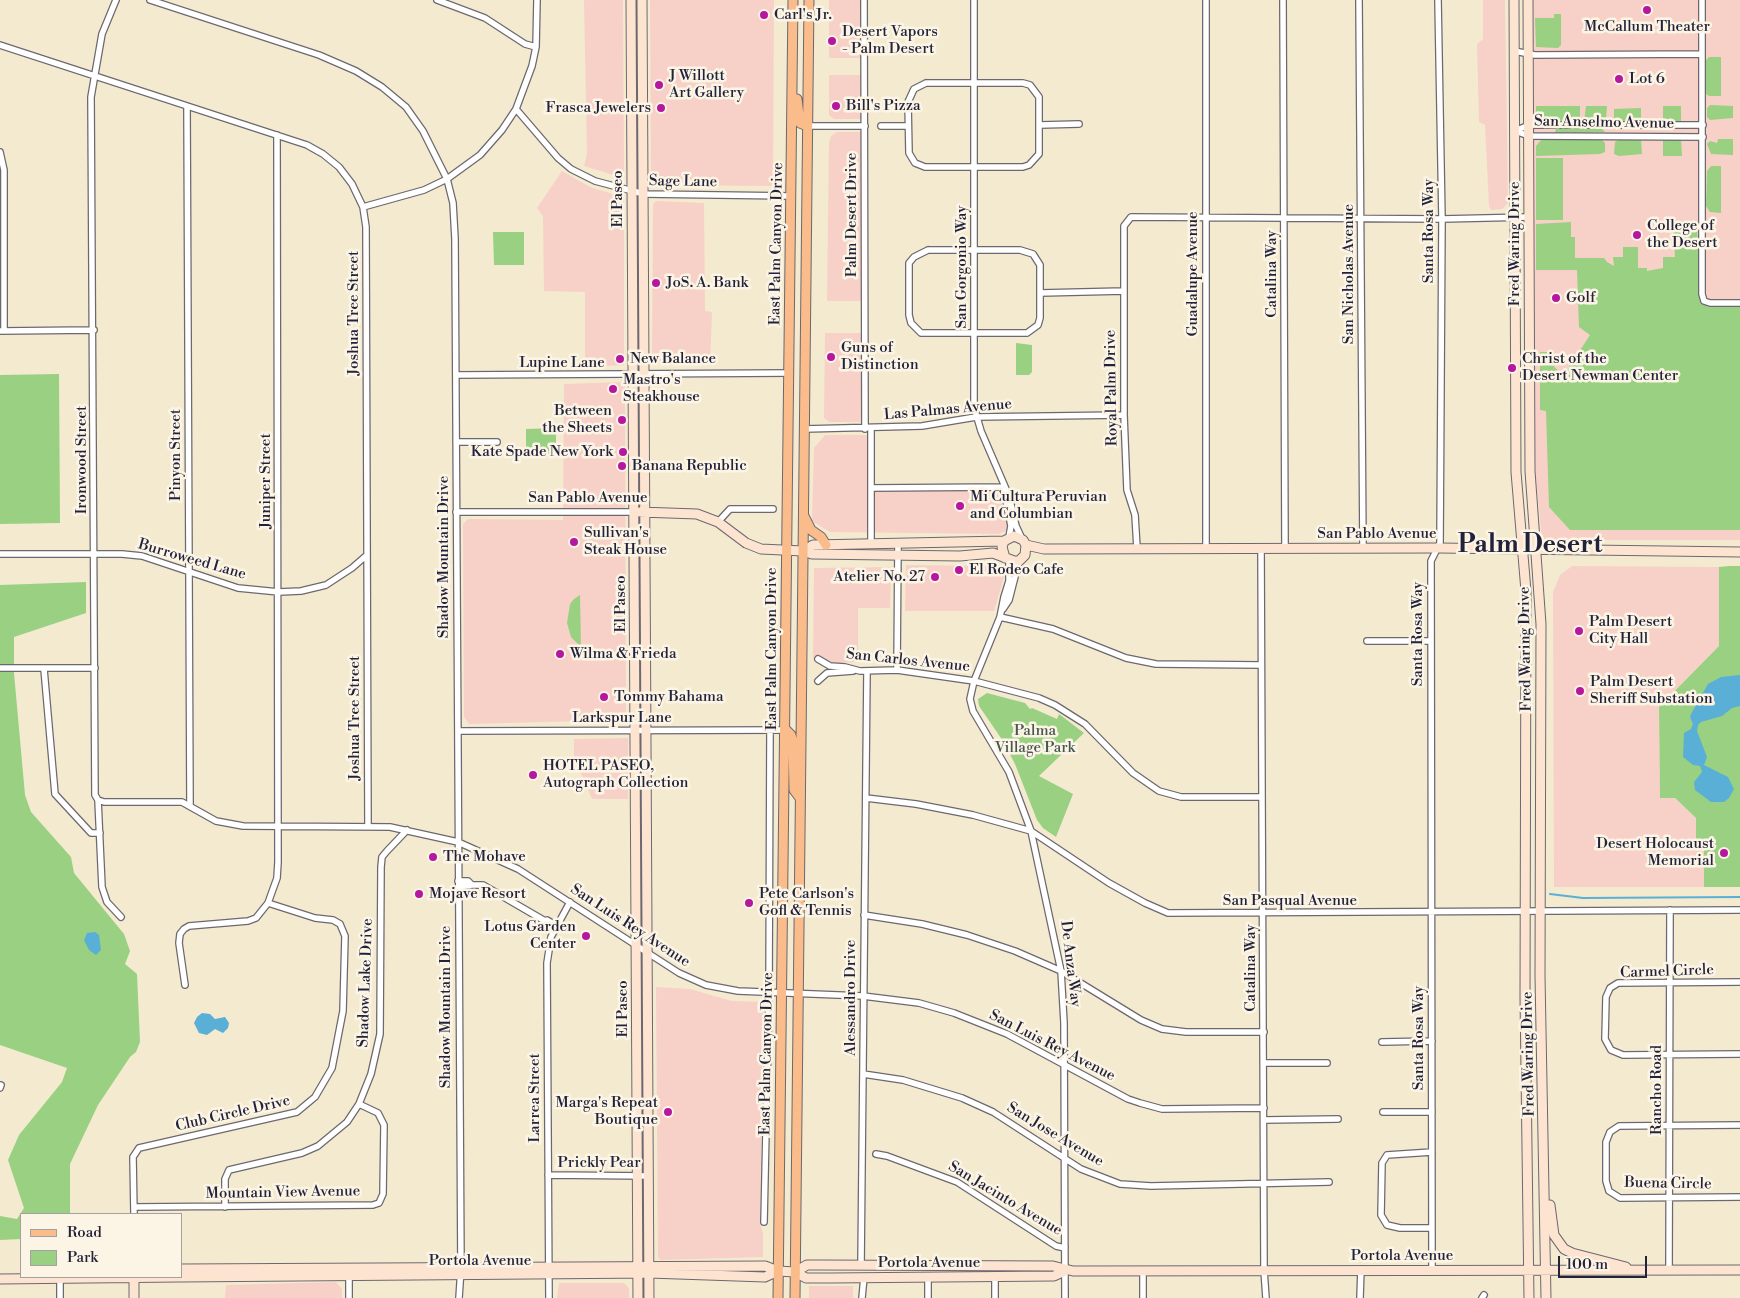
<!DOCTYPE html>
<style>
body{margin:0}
#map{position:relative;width:1740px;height:1298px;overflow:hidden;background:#f4ead0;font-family:"Libre Bodoni",serif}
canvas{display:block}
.legend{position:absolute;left:20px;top:1213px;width:162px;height:65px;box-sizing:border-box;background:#fcf5e5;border:1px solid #a5a1a1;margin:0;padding:6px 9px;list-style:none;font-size:15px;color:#22223b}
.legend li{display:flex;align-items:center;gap:10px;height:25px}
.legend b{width:25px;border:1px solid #a5a1a1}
.scale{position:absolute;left:1558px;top:1256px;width:89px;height:22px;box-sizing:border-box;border:2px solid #22223b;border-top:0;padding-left:6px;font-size:15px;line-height:18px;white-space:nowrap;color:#22223b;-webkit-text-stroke:4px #fcf5e5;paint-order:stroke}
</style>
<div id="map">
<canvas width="1740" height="1298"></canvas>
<ul class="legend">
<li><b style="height:6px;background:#fabc8b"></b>Road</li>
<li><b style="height:14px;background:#99d082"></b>Park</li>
</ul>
<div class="scale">100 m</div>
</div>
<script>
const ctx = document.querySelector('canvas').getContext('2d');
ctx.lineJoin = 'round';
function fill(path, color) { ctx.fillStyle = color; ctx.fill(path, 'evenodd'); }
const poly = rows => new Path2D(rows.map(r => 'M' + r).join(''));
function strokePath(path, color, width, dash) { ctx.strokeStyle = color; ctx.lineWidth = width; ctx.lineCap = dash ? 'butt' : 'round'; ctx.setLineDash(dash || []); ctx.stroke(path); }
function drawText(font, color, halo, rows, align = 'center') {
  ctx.font = font + ' "Libre Bodoni",serif'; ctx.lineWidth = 5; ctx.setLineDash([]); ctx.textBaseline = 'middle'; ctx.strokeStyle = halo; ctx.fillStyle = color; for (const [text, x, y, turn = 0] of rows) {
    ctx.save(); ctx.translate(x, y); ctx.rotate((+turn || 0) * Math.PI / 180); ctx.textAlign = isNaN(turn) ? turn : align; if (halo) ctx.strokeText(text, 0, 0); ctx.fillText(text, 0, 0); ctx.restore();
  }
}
fill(poly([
 [584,0,623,0,624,175,620,177,584,166,587,154],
 [650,0,774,0,773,183,771,186,654,185,651,183],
 [829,0,861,0,862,58,829,58],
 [1483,0,1505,0,1508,203,1502,209,1491,210,1489,206,1485,125,1479,122,1477,44,1483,39],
 [1533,0,1740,0,1740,540,1542,540,1535,469],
 [829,75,862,75,861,119,834,119,829,115],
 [837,132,863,132,863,301,827,301,829,143,831,136],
 [562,171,590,187,622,197,624,200,624,365,585,367,585,292,544,291,543,216,537,208],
 [656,201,704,203,705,311,712,312,710,364,654,364,652,354,653,204],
 [825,333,864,333,863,422,829,422,824,418],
 [625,382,626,717,623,720,469,724,464,717,463,524,468,519,563,520,564,384],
 [825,435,868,435,867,490,999,490,1009,525,1008,530,999,534,830,532,812,521,814,448],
 [906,565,999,566,1004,570,1004,577,994,611,905,611],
 [1572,566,1719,567,1719,646,1659,707,1660,798,1675,798,1696,818,1696,847,1704,847,1704,887,1554,887,1553,592,1560,575],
 [891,567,890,608,858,608,858,662,834,663,813,658,814,568],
 [628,738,628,799,592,799,574,757,574,739],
 [656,987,690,989,732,1001,763,1002,760,1224,763,1233,763,1257,660,1260,658,1257],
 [336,1282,342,1289,342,1298,225,1298,226,1285],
 [559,1283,624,1283,629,1288,629,1298,557,1298],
 [809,1286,853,1286,853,1298,809,1298]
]), '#f7d1c7');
fill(poly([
 [1554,14,1561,14,1561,45,1558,48,1536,47,1535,18,1554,18],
 [1709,57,1721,57,1721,96,1709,96,1706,94,1706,60],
 [1710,105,1733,106,1733,118,1710,120,1707,117,1707,108],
 [1536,106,1580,106,1580,120,1578,122,1541,122,1536,115],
 [1586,106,1607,106,1606,119,1601,122,1584,122],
 [1663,106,1681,106,1681,122,1663,122],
 [1641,108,1641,122,1620,122,1614,118,1614,109],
 [1556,128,1601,128,1605,132,1555,133],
 [1542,139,1601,139,1605,143,1605,152,1600,154,1536,156,1536,146],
 [1620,139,1641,139,1642,154,1619,156,1614,154,1615,142],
 [1663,139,1681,139,1682,156,1663,156],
 [1718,139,1733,139,1733,155,1711,154,1707,144,1710,141,1717,143],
 [1536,158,1563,158,1563,220,1536,220],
 [1711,166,1721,166,1721,213,1710,212,1706,206,1707,171],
 [1571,222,1571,237,1575,237,1575,258,1604,258,1607,262,1614,266,1613,257,1623,257,1623,247,1638,247,1638,268,1647,268,1647,271,1663,268,1663,257,1675,257,1673,223,1697,224,1700,301,1708,307,1740,307,1740,530,1570,530,1549,507,1546,411,1540,410,1540,352,1548,352,1559,359,1554,367,1564,375,1590,335,1579,327,1577,270,1536,270,1536,224],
 [493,232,524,232,524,265,494,265],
 [1016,343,1032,345,1032,372,1029,375,1016,375],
 [59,374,60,523,0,524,0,375],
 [556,428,556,457,526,457,526,429],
 [1729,566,1740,566,1740,887,1704,887,1704,847,1696,847,1696,818,1675,798,1660,798,1659,707,1719,646,1719,567],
 [86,582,86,613,14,637,14,673,25,795,31,812,71,857,74,873,124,934,130,951,125,964,137,974,140,1042,136,1052,130,1057,98,1105,70,1164,70,1214,21,1214,21,1239,0,1240,0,1216,17,1219,24,1208,8,1160,19,1135,62,1082,67,1068,0,1045,0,585],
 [580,595,581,647,571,637,567,623,570,604,574,599],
 [987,693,1025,703,1030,709,1032,708,1057,719,1059,714,1084,733,1039,776,1073,794,1056,837,1043,828,1037,820,1015,764,1003,741,979,706,978,699],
 [639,740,643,782,643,937,640,908]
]), '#99d082');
fill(poly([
 [1740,675,1740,706,1732,708,1722,716,1701,722,1698,725,1697,731,1707,757,1704,765,1728,777,1734,789,1729,798,1724,802,1711,802,1695,790,1694,782,1702,772,1700,766,1693,765,1683,757,1684,733,1691,729,1693,724,1690,717,1691,714,1708,684,1721,677],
 [95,932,99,935,101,950,96,955,89,950,84,940,87,933],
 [202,1013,210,1014,215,1019,225,1017,229,1023,228,1028,223,1033,215,1029,207,1035,199,1033,194,1023,197,1017]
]), '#5aafd6');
strokePath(poly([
 [1550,894,1583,898,1740,897]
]), '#5aafd6', 2);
const street = poly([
 [116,0,102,34,91,97,95,795,98,800,102,887,107,902,121,917],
 [150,0,319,55,356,71,382,87,406,107,423,131,447,179,453,203,455,239,461,1268,459,1298],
 [437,0,485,18,525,44,536,47],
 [864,0,865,429],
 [974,0,974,407,981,431,1009,496,1016,526,1022,539],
 [1206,0,1206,548],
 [1283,0,1285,548],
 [1359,0,1363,548],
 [1702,0,1702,294,1704,301,1710,303,1740,303],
 [0,45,307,145,323,154,339,167,352,184,363,207,366,227,368,827],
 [1514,51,1535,55,1702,54],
 [926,83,1023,83,1030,85,1039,97,1039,154,1029,165,1023,167,925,167,915,163,909,153,908,102,914,89,926,83],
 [187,106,190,804],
 [516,109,558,158,571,169,595,181,644,194,791,196],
 [1040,125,1079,124],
 [807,126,865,126],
 [881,126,908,126],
 [1515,131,1529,125,1703,125],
 [1515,131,1529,136,1703,137],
 [0,152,4,170,4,331],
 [363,207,424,190,447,179,480,155,502,130,516,109,532,66,536,47,537,0],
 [928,250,1020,250,1033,254,1040,265,1040,318,1038,325,1027,333,921,333,911,323,909,315,909,263,914,257,928,250],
 [1040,293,1124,291],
 [0,331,94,330],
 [456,375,789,373],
 [804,429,922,426,976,417,1124,415],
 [456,442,497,442],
 [871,488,1004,487],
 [1004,489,1011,526,1009,537],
 [1009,496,1075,496],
 [456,512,634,512],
 [718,522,730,509,773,509],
 [871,545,871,429],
 [1137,548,1135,515,1127,490,1124,415,1124,226,1131,217,1442,219,1529,217],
 [1261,548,1264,1270,1266,1298],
 [0,554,122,554,142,556,238,588,279,592,301,591,326,585,352,568,367,555],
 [1009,560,1009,581,1004,597,1000,617,974,681,970,699,973,711,1009,772,1031,831,1061,971,1064,1023,1065,1298],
 [1003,609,1009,600,1019,561],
 [1000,617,1053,629,1126,658,1156,664,1261,665],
 [1367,641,1431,641],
 [818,659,830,666,845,667,860,671,897,670,974,681,1039,698,1055,705,1085,724,1133,773,1159,791,1181,797,1261,797],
 [0,668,95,668],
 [44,669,55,794,91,833,100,833],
 [897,670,898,544],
 [818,681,827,673,853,671],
 [458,731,786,730],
 [866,798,916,804,973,815,1031,831,1109,883,1145,903,1168,913,1740,910],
 [98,800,104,802,182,802,216,821,243,826,390,827,458,842,518,869,679,973,706,985,738,991,863,996,919,1003,954,1013,1007,1034,1128,1099,1140,1103,1162,1109,1264,1108],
 [458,881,468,881,472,885,458,887],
 [472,885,483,885,545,921],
 [864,915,922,924,967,935,1015,951,1061,971,1141,1020,1162,1029,1186,1032,1264,1032],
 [556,929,545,921,547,920,557,926],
 [1740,982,1618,983,1610,988,1606,997,1605,1039,1611,1050,1623,1055,1740,1054],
 [185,985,179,943,180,934,184,929,189,926,248,921,256,918,268,903,277,878,278,862,277,135],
 [1382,1042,1432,1041],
 [1264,1063,1327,1063],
 [863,1074,903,1080,962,1098,993,1112,1081,1169,1120,1184,1151,1186,1329,1182],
 [0,1088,1,1085],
 [1383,1112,1432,1112],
 [1264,1120,1338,1119],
 [1740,1125,1619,1126,1610,1132,1606,1142,1606,1181,1609,1191,1620,1198,1740,1197],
 [876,1154,887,1156,957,1182,1056,1246,1065,1248],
 [548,1175,649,1176],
 [135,1207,373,1205,379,1203,383,1194,384,1125,378,1113,359,1104],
 [225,1207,225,1179,229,1170,302,1153,318,1146,347,1122,359,1104,371,1074,380,1034,381,867,382,857,387,851,407,830],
 [134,1214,133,1157,139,1148,297,1112,315,1097,332,1068,343,1011,345,936,340,924,333,920,315,918,268,903],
 [764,1222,769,993,770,729],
 [1432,1228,1400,1228,1387,1225,1381,1215,1382,1163,1387,1155,1432,1152],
 [861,1265,867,671],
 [1143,1270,1143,1298],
 [1432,1270,1431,561,1440,543,1442,219,1438,0],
 [1669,1270,1670,910],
 [349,1276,349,1298],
 [60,1298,60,1277],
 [549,1298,547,963,551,937,570,902],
 [862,1298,864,1277],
 [928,1298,928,1277],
 [995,1298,995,1276],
 [1360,1298,1361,1269],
 [1482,1298,1484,1295]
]);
const secondary = poly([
 [631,0,638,1298],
 [642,0,649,1298],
 [1514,0,1516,472,1526,591,1525,997,1529,1298],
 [1528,0,1530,471,1541,624,1540,976,1546,1298],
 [640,512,697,514,718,522,746,543,761,549,803,551,812,554,960,556,993,553,1014,561,1019,561,1025,555,1026,545,1023,540,1014,536,1004,541,1002,547,1005,558],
 [1026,545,1044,549,1439,548,1740,552],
 [803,551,813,545,1004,541],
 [1550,1205,1554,1235,1564,1249,1572,1253,1626,1267],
 [181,1269,765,1266,778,1271],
 [795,1272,806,1278,831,1278,1054,1276,1065,1271],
 [134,1277,134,1298],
 [181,1277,649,1273,765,1277,778,1271,795,1272,807,1265,821,1265,1053,1266,1073,1271,1740,1270],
 [0,1279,179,1277]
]);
const primary = poly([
 [797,99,800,123,807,126],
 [804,516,811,530,821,537,826,545],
 [786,730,791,735,793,742,794,790,800,798],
 [778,1298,793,0],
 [795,1298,809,0]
]);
strokePath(street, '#6c686f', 8);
strokePath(secondary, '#6c686f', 11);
strokePath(primary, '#6c686f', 11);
strokePath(street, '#fff', 5.5);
strokePath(secondary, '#fde4d1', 9);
strokePath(primary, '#fabc8b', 9);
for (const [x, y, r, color] of [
 [1647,10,5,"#b5179e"],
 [764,15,5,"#b5179e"],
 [832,41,5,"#b5179e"],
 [1619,79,5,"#b5179e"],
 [659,85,5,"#b5179e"],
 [836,106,5,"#b5179e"],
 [661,108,5,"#b5179e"],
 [1637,235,5,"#b5179e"],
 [656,283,5,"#b5179e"],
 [1556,298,5,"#b5179e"],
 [831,357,5,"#b5179e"],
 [620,359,5,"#b5179e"],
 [1512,368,5,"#b5179e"],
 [613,389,5,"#b5179e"],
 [622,420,5,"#b5179e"],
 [623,452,5,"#b5179e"],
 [622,466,5,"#b5179e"],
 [960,506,5,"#b5179e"],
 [574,542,5,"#b5179e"],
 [959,570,5,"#b5179e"],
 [935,577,5,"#b5179e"],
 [1579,631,5,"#b5179e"],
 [560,654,5,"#b5179e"],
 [1580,691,5,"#b5179e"],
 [604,697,5,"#b5179e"],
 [533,775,5,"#b5179e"],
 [1724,853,5,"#b5179e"],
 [433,857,5,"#b5179e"],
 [419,894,5,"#b5179e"],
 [749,903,5,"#b5179e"],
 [586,936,5,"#b5179e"],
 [668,1112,5,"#b5179e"]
]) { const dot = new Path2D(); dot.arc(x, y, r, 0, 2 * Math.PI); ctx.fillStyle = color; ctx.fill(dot); strokePath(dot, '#fcf5e5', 2); }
drawText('15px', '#22223b', '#fcf5e5', [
 ["Carl's Jr.",774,15],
 ["McCallum Theater",1647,27,"center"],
 ["Desert Vapors",842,32],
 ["- Palm Desert",842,49],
 ["J Willott",669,76],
 ["Art Gallery",669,93],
 ["Lot 6",1629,79],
 ["Bill's Pizza",846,106],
 ["Frasca Jewelers",651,108,"right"],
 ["College of",1647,226],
 ["the Desert",1647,243],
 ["JoS. A. Bank",666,283],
 ["Golf",1566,298],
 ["Guns of",841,348],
 ["Distinction",841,365],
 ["New Balance",630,359],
 ["Christ of the",1522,359],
 ["Desert Newman Center",1522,376],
 ["Mastro's",623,380],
 ["Steakhouse",623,397],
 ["Between",612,411,"right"],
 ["the Sheets",612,428,"right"],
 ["Kate Spade New York",613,452,"right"],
 ["Banana Republic",632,466],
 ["Mi Cultura Peruvian",970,497],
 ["and Columbian",970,514],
 ["Sullivan's",584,533],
 ["Steak House",584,550],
 ["El Rodeo Cafe",969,570],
 ["Atelier No. 27",925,577,"right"],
 ["Palm Desert",1589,622],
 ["City Hall",1589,639],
 ["Wilma & Frieda",570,654],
 ["Palm Desert",1590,682],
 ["Sheriff Substation",1590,699],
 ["Tommy Bahama",614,697],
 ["HOTEL PASEO,",543,766],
 ["Autograph Collection",543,783],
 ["Desert Holocaust",1714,844,"right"],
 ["Memorial",1714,861,"right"],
 ["The Mohave",443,857],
 ["Mojave Resort",429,894],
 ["Pete Carlson's",759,894],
 ["Gofl & Tennis",759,911],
 ["Lotus Garden",576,927,"right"],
 ["Center",576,944,"right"],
 ["Marga's Repeat",658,1103,"right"],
 ["Boutique",658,1120,"right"]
], 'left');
drawText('15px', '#22223b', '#fcf5e5', [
 ["San Anselmo Avenue",1604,123,1],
 ["Sage Lane",683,182,1],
 ["El Paseo",618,199,-90],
 ["Palm Desert Drive",852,215,-90],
 ["Santa Rosa Way",1429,231,-90],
 ["East Palm Canyon Drive",777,244,-89],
 ["Fred Waring Drive",1515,244,-90],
 ["San Gorgonio Way",962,267,-90],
 ["Guadalupe Avenue",1193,274,-90],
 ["Catalina Way",1272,274,-90],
 ["San Nicholas Avenue",1349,274,-90],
 ["Joshua Tree Street",354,313,-90],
 ["Lupine Lane",562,363],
 ["Royal Palm Drive",1112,388,-91],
 ["Las Palmas Avenue",948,410,-5],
 ["Pinyon Street",176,455,-90],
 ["Ironwood Street",82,460,-90],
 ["Juniper Street",266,481,-90],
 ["San Pablo Avenue",588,498],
 ["San Pablo Avenue",1377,534],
 ["Shadow Mountain Drive",444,557,-90],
 ["Burroweed Lane",192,560,16],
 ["El Paseo",621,604,-90],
 ["Santa Rosa Way",1418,634,-90],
 ["East Palm Canyon Drive",772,649,-90],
 ["Fred Waring Drive",1526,649,-91],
 ["San Carlos Avenue",908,661,6],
 ["Joshua Tree Street",355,718,-90],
 ["Larkspur Lane",622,718],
 ["San Pasqual Avenue",1290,901],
 ["San Luis Rey Avenue",630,926,33],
 ["De Anza Way",1070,964,83],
 ["Catalina Way",1251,968,-90],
 ["Carmel Circle",1667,972,-2],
 ["Shadow Lake Drive",366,983,-88],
 ["Alessandro Drive",851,998,-90],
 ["Shadow Mountain Drive",446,1007,-90],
 ["El Paseo",623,1009,-90],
 ["Santa Rosa Way",1419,1038,-90],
 ["San Luis Rey Avenue",1052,1046,27],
 ["East Palm Canyon Drive",767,1054,-89],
 ["Fred Waring Drive",1529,1054,-91],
 ["Rancho Road",1657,1090,-90],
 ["Larrea Street",535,1098,-90],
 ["Club Circle Drive",233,1114,-13],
 ["San Jose Avenue",1055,1135,31],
 ["Prickly Pear",599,1163],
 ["Buena Circle",1668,1184,1],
 ["Mountain View Avenue",283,1193,-1],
 ["San Jacinto Avenue",1005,1199,31],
 ["Portola Avenue",1402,1256],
 ["Portola Avenue",480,1261],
 ["Portola Avenue",929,1263]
]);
drawText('15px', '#465650', '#fcf5e5', [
 ["Palma",1035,731],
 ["Village Park",1035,748]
]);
drawText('bold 25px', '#22223b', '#fcf5e5', [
 ["Palm Desert",1530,546]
]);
</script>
